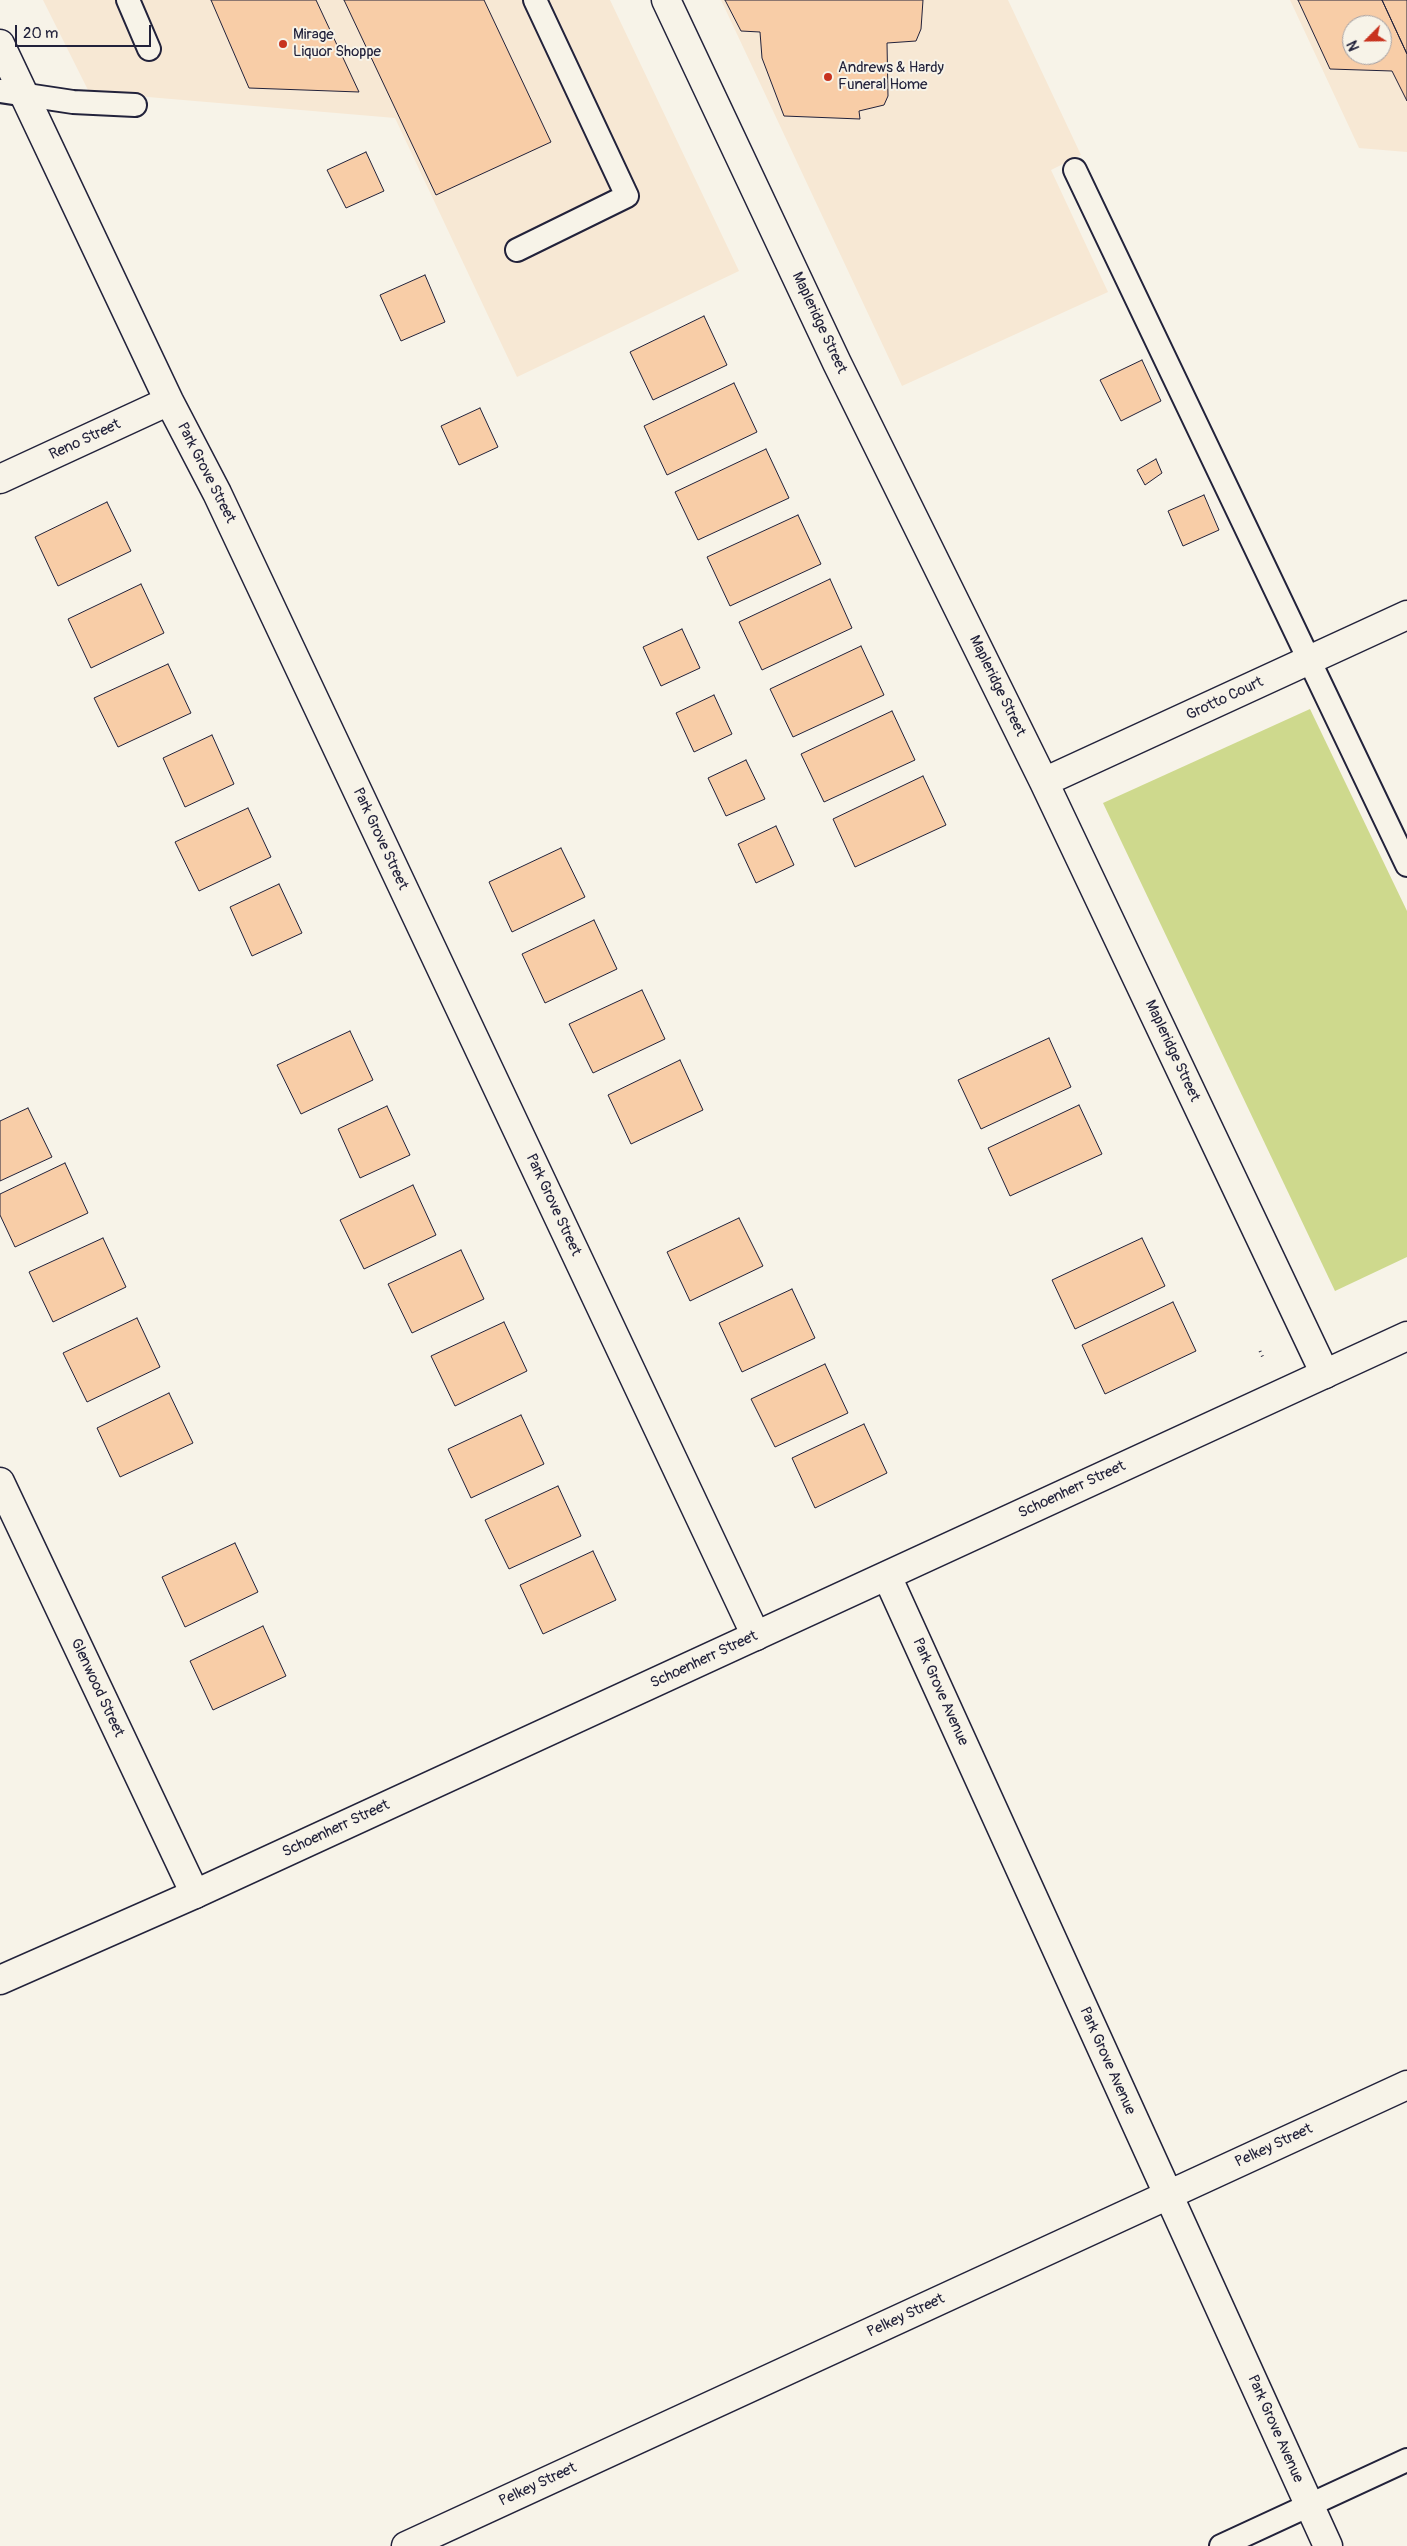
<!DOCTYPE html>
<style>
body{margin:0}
#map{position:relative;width:1407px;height:2546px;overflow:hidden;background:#f7f3e8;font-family:Pangolin,sans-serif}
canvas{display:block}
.north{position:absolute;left:1342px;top:15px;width:50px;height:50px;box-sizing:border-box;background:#f7f3e8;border:1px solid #a29fa3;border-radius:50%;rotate:247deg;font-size:14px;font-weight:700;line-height:20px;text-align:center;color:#22223b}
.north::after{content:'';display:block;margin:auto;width:18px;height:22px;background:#c8321e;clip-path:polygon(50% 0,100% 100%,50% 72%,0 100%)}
.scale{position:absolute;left:15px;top:25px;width:136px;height:22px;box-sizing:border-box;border:2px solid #22223b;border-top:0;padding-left:6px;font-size:15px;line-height:18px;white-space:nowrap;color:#22223b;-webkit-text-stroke:4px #f7f3e8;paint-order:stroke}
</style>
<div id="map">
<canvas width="1407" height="2546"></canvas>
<div class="north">N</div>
<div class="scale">20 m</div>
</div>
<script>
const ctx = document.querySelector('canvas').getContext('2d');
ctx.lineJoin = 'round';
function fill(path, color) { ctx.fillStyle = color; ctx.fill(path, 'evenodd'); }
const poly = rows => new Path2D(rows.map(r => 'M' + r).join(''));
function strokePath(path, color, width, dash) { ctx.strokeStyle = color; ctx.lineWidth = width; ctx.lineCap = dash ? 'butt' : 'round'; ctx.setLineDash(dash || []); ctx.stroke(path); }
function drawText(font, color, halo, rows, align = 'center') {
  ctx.font = font + ' Pangolin,sans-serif'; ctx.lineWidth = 4; ctx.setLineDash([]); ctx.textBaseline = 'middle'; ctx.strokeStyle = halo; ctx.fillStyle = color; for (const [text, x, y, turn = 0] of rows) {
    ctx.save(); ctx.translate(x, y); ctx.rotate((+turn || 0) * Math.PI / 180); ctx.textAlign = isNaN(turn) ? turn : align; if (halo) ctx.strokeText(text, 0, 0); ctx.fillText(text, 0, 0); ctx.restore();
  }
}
fill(poly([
 [43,0,610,0,739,271,517,377,395,118,89,92],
 [721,0,1008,0,1081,155,1051,170,1108,292,902,386],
 [1290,0,1407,0,1407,152,1359,148],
 [1352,25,1382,25,1382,55,1352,55]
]), '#f7e8d4');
fill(poly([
 [1310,709,1407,911,1407,1257,1335,1291,1103,803]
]), '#ced98d');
const building = poly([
 [211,0,316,0,359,92,249,88,211,0],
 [344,0,484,0,551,142,436,195,344,0],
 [725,0,923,0,921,29,916,41,887,43,888,96,884,105,859,111,860,119,784,116,762,58,760,32,741,31,725,0],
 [1298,0,1382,0,1407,54,1407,101,1392,71,1330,69,1298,0],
 [1352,25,1382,25,1382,55,1352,55,1352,25],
 [1382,0,1407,0,1407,54,1382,0],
 [366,152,384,191,346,208,327,170,366,152],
 [425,275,445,322,401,341,380,295,425,275],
 [704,316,727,365,653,400,630,352,704,316],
 [1142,360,1161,401,1121,421,1100,380,1142,360],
 [734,383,757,432,667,475,644,426,734,383],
 [480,408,498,447,459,465,441,426,480,408],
 [766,449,789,498,698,540,675,492,766,449],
 [1156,459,1162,473,1145,485,1137,470,1156,459],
 [1204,495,1219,530,1183,546,1168,511,1204,495],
 [107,502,131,551,58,586,35,537,107,502],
 [798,515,821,564,730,606,707,557,798,515],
 [830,579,852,628,762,670,739,622,830,579],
 [141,584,164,633,91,668,68,619,141,584],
 [682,629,700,668,661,686,643,647,682,629],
 [861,646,884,695,793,737,770,689,861,646],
 [168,664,191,713,118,747,94,698,168,664],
 [714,695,732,734,694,752,676,713,714,695],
 [892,711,915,760,824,802,801,754,892,711],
 [212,735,234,784,185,807,163,758,212,735],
 [746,760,765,799,726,816,708,778,746,760],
 [923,776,946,825,855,867,833,819,923,776],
 [248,808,271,857,199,891,175,842,248,808],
 [776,826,794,865,756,883,738,844,776,826],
 [561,848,585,897,512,932,489,882,561,848],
 [279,884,302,933,252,956,230,907,279,884],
 [594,920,617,969,545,1003,522,954,594,920],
 [642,990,665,1039,593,1073,569,1024,642,990],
 [350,1031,373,1080,301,1114,277,1065,350,1031],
 [1049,1038,1071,1087,981,1129,958,1080,1049,1038],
 [680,1060,703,1110,631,1144,608,1095,680,1060],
 [1079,1105,1102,1154,1010,1196,988,1148,1079,1105],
 [387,1106,410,1155,360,1178,338,1129,387,1106],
 [28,1108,52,1157,0,1181,0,1121,28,1108],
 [65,1163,88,1213,15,1247,0,1215,0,1194,65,1163],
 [413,1185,436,1235,364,1269,340,1220,413,1185],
 [739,1218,763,1266,690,1301,667,1252,739,1218],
 [103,1238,126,1287,53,1322,29,1272,103,1238],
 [1142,1238,1165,1286,1075,1329,1052,1280,1142,1238],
 [461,1250,484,1299,412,1333,388,1284,461,1250],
 [792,1289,815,1338,742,1372,719,1323,792,1289],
 [1173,1302,1196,1351,1105,1394,1082,1345,1173,1302],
 [137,1318,160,1367,87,1402,63,1353,137,1318],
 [504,1322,527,1371,455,1406,431,1356,504,1322],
 [825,1364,848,1413,775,1447,751,1399,825,1364],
 [169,1393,193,1443,120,1477,97,1428,169,1393],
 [521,1415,544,1464,471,1498,448,1449,521,1415],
 [864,1424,887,1473,815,1508,792,1458,864,1424],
 [558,1486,581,1536,509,1569,485,1520,558,1486],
 [235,1543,258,1592,185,1627,162,1577,235,1543],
 [593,1551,616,1600,543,1634,520,1585,593,1551],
 [263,1626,286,1676,213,1710,190,1661,263,1626]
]);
fill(building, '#f8cda7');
strokePath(building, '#22223b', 1);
const lane = poly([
 [128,0,149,49],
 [0,91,73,102,135,105],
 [1075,170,1407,865],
 [517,250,627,196,535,0],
 [1221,2546,1407,2460]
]);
const street = poly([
 [666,0,837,363,1044,782,1325,1374],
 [0,44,169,401,217,493,756,1636],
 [0,479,169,401],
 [1044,782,1407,615],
 [0,1482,195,1894],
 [887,1576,1328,2546],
 [406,2546,1407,2085]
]);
const secondary = poly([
 [0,1980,195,1894,1407,1336]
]);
strokePath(lane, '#22223b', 26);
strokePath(street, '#22223b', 31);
strokePath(secondary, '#22223b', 31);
strokePath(poly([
 [1260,1351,1264,1360]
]), '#22223b', 3, [1, 4]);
strokePath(lane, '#f7f3e8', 22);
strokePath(street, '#f7f3e8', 28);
strokePath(secondary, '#f7f3e8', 28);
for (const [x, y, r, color] of [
 [283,44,5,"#c8321e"],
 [828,77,5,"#c8321e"]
]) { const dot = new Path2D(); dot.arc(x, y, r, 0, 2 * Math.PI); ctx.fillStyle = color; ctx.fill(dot); strokePath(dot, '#f7f3e8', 2); }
drawText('15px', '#22223b', '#f7f3e8', [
 ["Mirage",293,35],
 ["Liquor Shoppe",293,52],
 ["Andrews & Hardy",838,68],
 ["Funeral Home",838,85]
], 'left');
drawText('15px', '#22223b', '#f7f3e8', [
 ["Mapleridge Street",819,323,65],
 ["Reno Street",85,440,-25],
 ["Park Grove Street",206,473,63],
 ["Mapleridge Street",997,686,64],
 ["Grotto Court",1225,699,-25],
 ["Park Grove Street",380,839,65],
 ["Mapleridge Street",1172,1051,65],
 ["Park Grove Street",553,1205,65],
 ["Schoenherr Street",1072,1490,-25],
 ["Schoenherr Street",704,1660,-25],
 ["Glenwood Street",97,1688,65],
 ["Park Grove Avenue",940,1692,66],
 ["Schoenherr Street",336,1829,-25],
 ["Park Grove Avenue",1107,2061,66],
 ["Pelkey Street",1274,2146,-25],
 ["Pelkey Street",906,2316,-25],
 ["Park Grove Avenue",1275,2429,66],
 ["Pelkey Street",538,2485,-25]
]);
</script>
